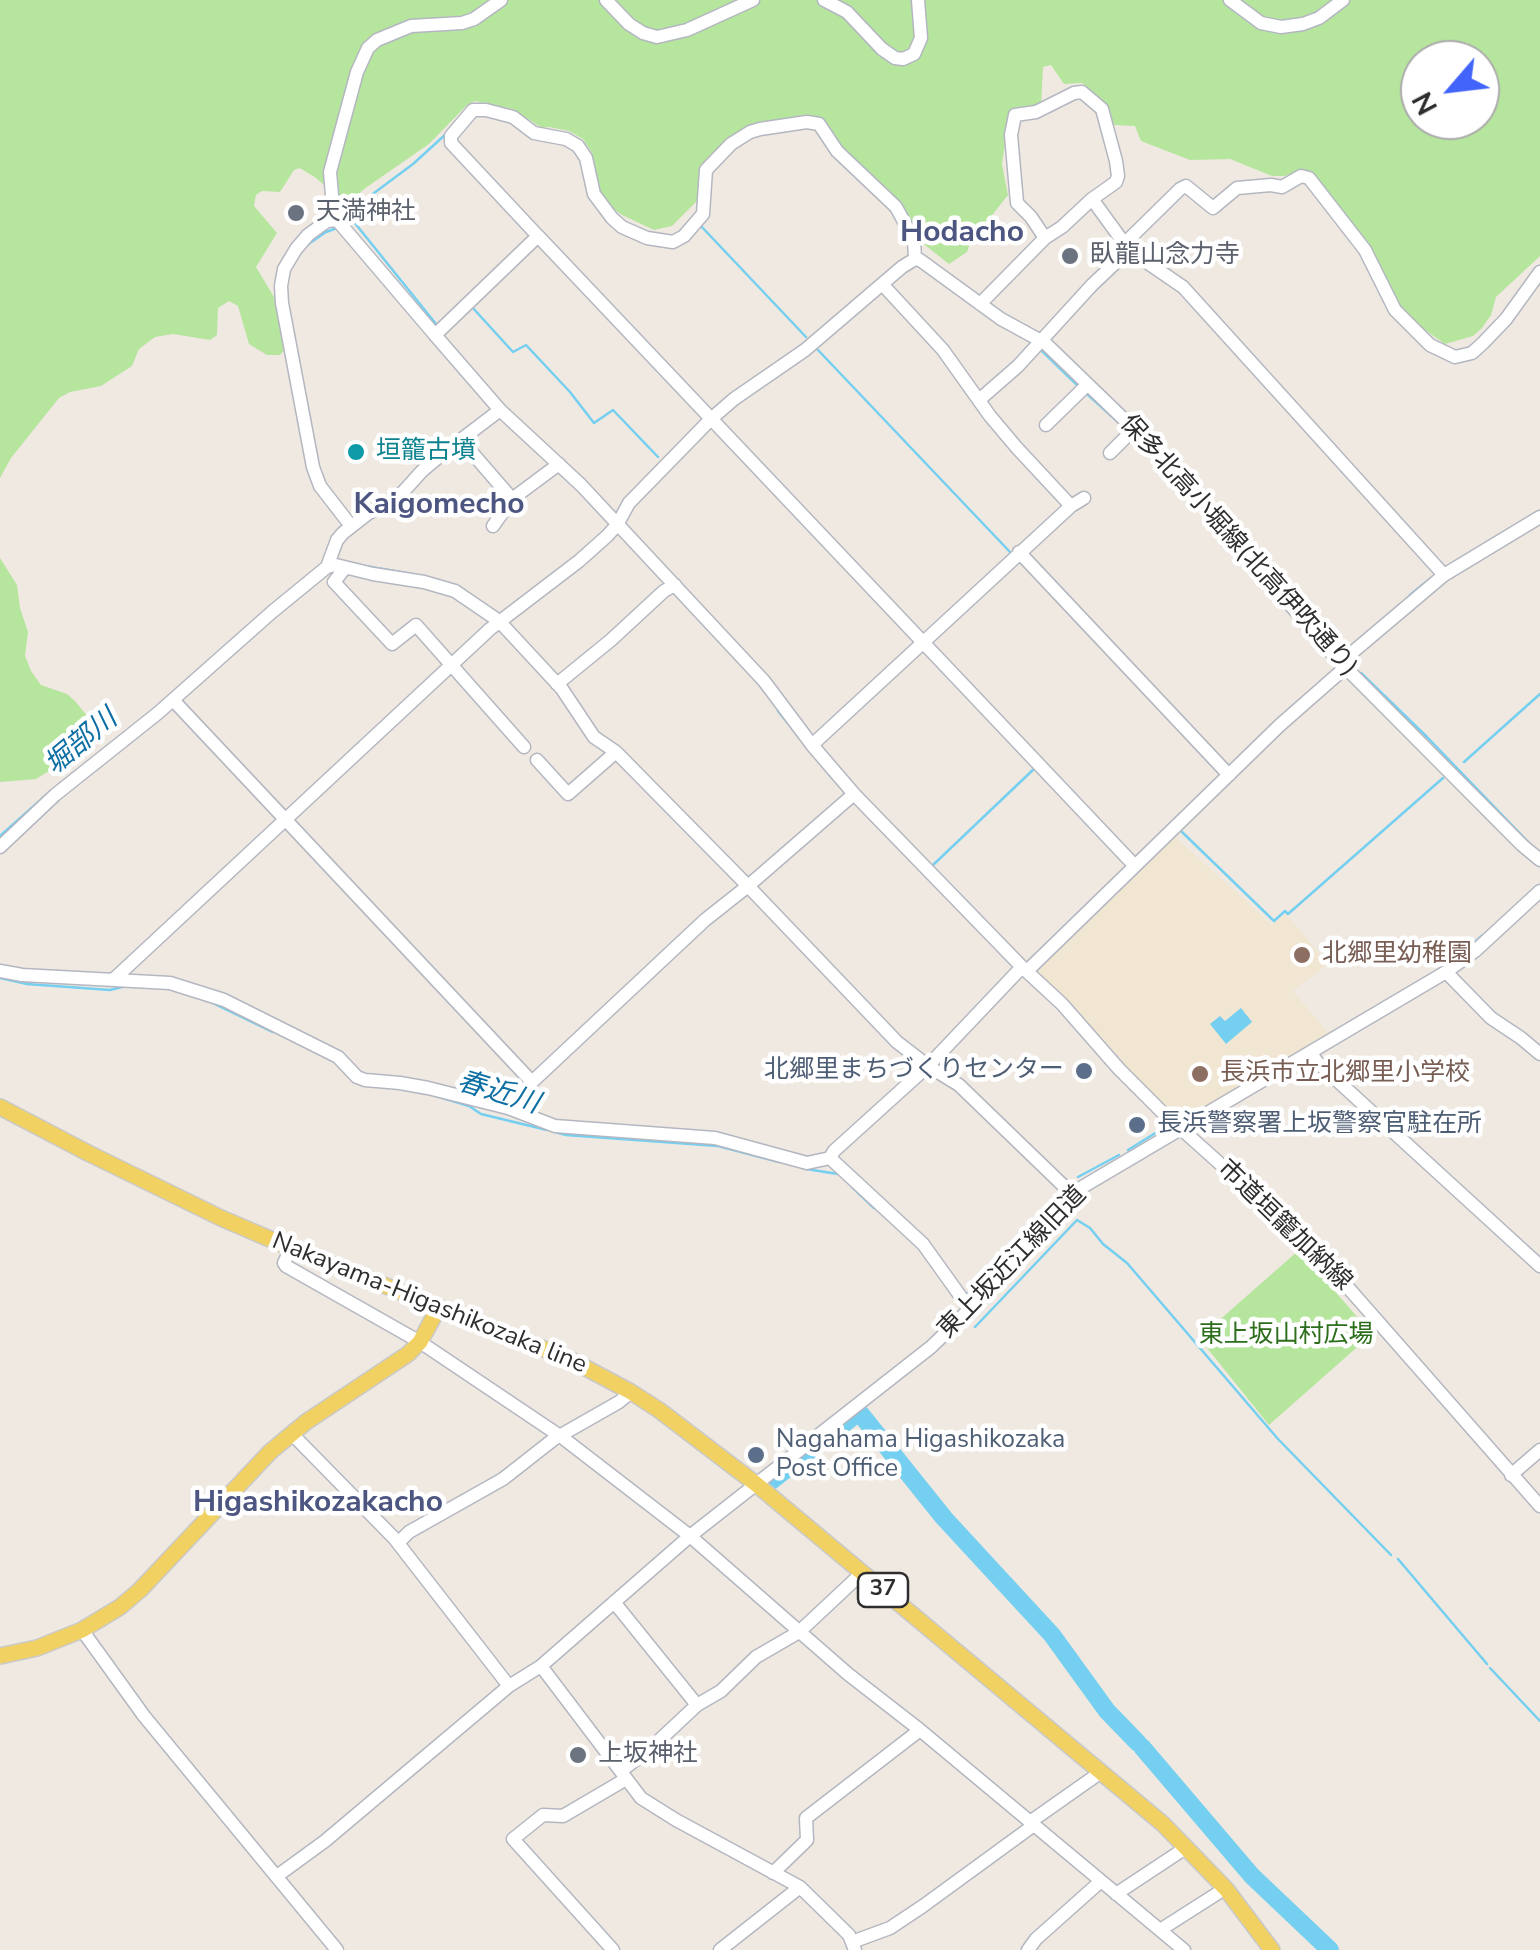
<!DOCTYPE html>
<meta charset="utf-8">
<style>
body{margin:0}
#map{position:relative;width:1540px;height:1950px;overflow:hidden;background:#efe9e1;font-family:"Nunito Sans",sans-serif}
canvas{display:block}
.north{position:absolute;left:1400px;top:40px;width:100px;height:100px;box-sizing:border-box;background:#fff;border:2px solid #ababab;border-radius:50%;rotate:242deg;font-size:28px;font-weight:700;line-height:40px;text-align:center;color:#2e2e2e}
.north::after{content:'';display:block;margin:auto;width:35px;height:45px;background:#4264fb;clip-path:polygon(50% 0,100% 100%,50% 72%,0 100%)}
</style>
<div id="map">
<canvas width="1540" height="1950"></canvas>
<div class="north">N</div>
</div>
<script>
const ctx = document.querySelector('canvas').getContext('2d');
ctx.lineJoin = 'round';
function fill(path, color) { ctx.fillStyle = color; ctx.fill(path, 'evenodd'); }
const poly = rows => new Path2D(rows.map(r => 'M' + r).join(''));
function strokePath(path, color, width, dash) { ctx.strokeStyle = color; ctx.lineWidth = width; ctx.lineCap = dash ? 'butt' : 'round'; ctx.setLineDash(dash || []); ctx.stroke(path); }
function drawText(font, color, halo, rows, align = 'center') {
  ctx.font = font + ' "Nunito Sans","Noto Sans JP",sans-serif'; ctx.lineWidth = 9; ctx.setLineDash([]); ctx.textBaseline = 'middle'; ctx.strokeStyle = halo; ctx.fillStyle = color; for (const [text, x, y, turn = 0] of rows) {
    ctx.save(); ctx.translate(x, y); ctx.rotate((+turn || 0) * Math.PI / 180); ctx.textAlign = isNaN(turn) ? turn : align; if (halo) ctx.strokeText(text, 0, 0); ctx.fillText(text, 0, 0); ctx.restore();
  }
}
fill(poly([
 [1174,836,1272,925,1286,914,1328,964,1293,991,1328,1033,1185,1119,1178,1117,1131,1072,1098,1034,1034,971]
]), '#f0e6d1');
fill(poly([
 [0,0,1540,0,1540,256,1496,297,1491,315,1482,328,1473,336,1445,344,1418,325,1402,309,1318,178,1310,171,1301,170,1285,176,1272,176,1230,159,1190,160,1141,141,1135,126,1114,125,1106,103,1082,83,1064,84,1051,65,1043,67,1041,108,1008,123,1002,164,1008,195,970,243,967,252,949,264,921,242,899,205,840,148,822,121,726,143,700,169,700,198,672,226,654,230,622,215,612,208,598,188,592,153,583,139,569,131,549,127,542,128,513,109,475,101,466,106,429,144,364,189,347,205,316,178,300,168,294,170,280,192,262,191,256,195,254,206,277,233,256,267,274,297,286,348,280,355,267,355,249,344,238,306,229,301,218,308,217,335,210,340,173,334,155,337,139,349,132,366,101,386,70,392,59,398,11,458,0,478],
 [1420,60,1480,60,1480,120,1420,120],
 [0,558,17,585,20,608,28,632,25,656,31,671,41,685,67,694,75,701,93,723,92,742,82,757,63,770,54,768,36,779,0,782],
 [1299,1250,1372,1334,1269,1425,1199,1338]
]), '#b6e59e');
fill(poly([
 [1241,1008,1252,1022,1226,1044,1210,1024,1220,1016,1225,1021]
]), '#75cff0');
strokePath(poly([
 [350,217,436,324],
 [346,220,362,202,413,164,446,134],
 [700,225,806,337],
 [307,245,326,232,337,228],
 [472,307,513,352,526,345,570,392,594,423,613,410,658,457],
 [1040,349,1077,385],
 [818,350,1010,552],
 [1087,394,1118,422],
 [1147,450,1244,560],
 [1260,559,1340,652],
 [365,566,406,573],
 [1410,595,1431,578],
 [1361,673,1427,737,1532,846],
 [778,711,832,778],
 [1464,762,1540,694],
 [1168,826,1180,814],
 [1181,831,1274,921,1285,911,1288,914,1443,778],
 [0,836,44,797],
 [933,865,1036,767],
 [1462,953,1483,935],
 [0,978,27,984,110,990,122,987],
 [170,989,211,1002,273,1032],
 [436,1096,469,1106,481,1114,547,1130],
 [555,1132,566,1135,718,1146,779,1162],
 [1128,1150,1157,1132],
 [806,1169,838,1174],
 [1078,1177,1119,1155],
 [851,1186,874,1208],
 [966,1294,973,1293,1064,1194],
 [975,1327,1077,1220,1090,1228,1103,1244,1127,1263,1278,1439,1391,1555],
 [1398,1559,1487,1664],
 [1490,1668,1540,1721]
]), '#75cff0', 2.5);
strokePath(poly([
 [770,1482,859,1412,944,1518,1052,1635,1107,1711,1138,1743],
 [1142,1747,1252,1876,1330,1950]
]), '#75cff0', 18);
const minor = poly([
 [606,0,629,24,643,33,657,37,687,30,753,0],
 [824,0,847,12,882,49,895,58,903,59,914,54,921,38,918,0],
 [1230,0,1261,23,1281,27,1303,24,1319,18,1343,0],
 [334,219,330,172,357,72,368,48,377,40,411,26,462,23,474,19,501,0],
 [538,236,1135,866],
 [1045,238,1031,217,1017,203,1011,135,1015,115,1036,112,1074,93,1082,92,1102,109,1116,161,1118,176,1116,182,1092,199],
 [1124,244,1180,189,1186,186,1213,208,1237,188,1271,185,1282,187,1301,176,1309,178,1365,250,1395,310,1430,345,1455,357,1472,353,1483,343,1506,319,1540,272],
 [915,259,920,260,1001,319,1045,343,1134,429,1168,462,1335,657,1522,845,1540,860],
 [980,304,1045,238,1062,227,1092,199,1129,250,1183,287,1444,575],
 [435,335,500,410,581,485,764,681,812,745,854,794,1022,967,1062,1004,1119,1069,1160,1110,1293,1229,1337,1275,1540,1506],
 [979,400,1018,366,1092,285,1129,250],
 [1046,425,1087,385],
 [461,440,512,499],
 [1110,453,1134,429],
 [1071,506,1084,498],
 [351,526,320,486,313,467,282,303,281,286,284,269,296,249,308,235,327,221,337,220,435,335,538,236,451,143,451,136,473,110,486,110,513,117,534,133,566,139,578,146,586,158,594,194,612,218,622,227,647,238,673,242,684,236,703,214,706,170,731,144,750,132,760,129,807,122,819,124,837,151,896,207,914,240,915,259],
 [493,526,512,499,559,464],
 [1019,552,1229,775],
 [327,567,336,565,373,574,424,582,455,591,499,621,562,689,594,737,616,752,748,886,854,794],
 [345,568,334,582,392,644,416,625,524,747],
 [1341,662,1444,575,1540,517],
 [557,684,611,640,664,591,675,585],
 [173,700,532,1082],
 [812,745,1071,506,1017,448,990,416,943,350,883,285],
 [537,760,568,794,616,752],
 [0,847,55,795,158,713,272,612,327,567,337,540,343,533,366,515,403,492,422,471,441,455,500,410],
 [0,971,22,975,170,983,224,1000,338,1057,357,1077,365,1080,400,1083,428,1088,508,1108,555,1126,715,1138,807,1163,830,1158,923,1244,966,1304,970,1306],
 [1027,971,1280,725,1346,667],
 [1446,972,1491,1018,1521,1038,1540,1054],
 [113,980,490,629,579,561,607,536,617,525,629,503,711,419,734,399,805,350,902,267,915,259],
 [1311,1053,1317,1062,1540,1266],
 [508,1108,532,1082,705,920,748,886,897,1042,928,1066,959,1085,1073,1195],
 [830,1158,834,1151,928,1066,1022,967],
 [291,1248,284,1263,286,1266,420,1342,563,1438,690,1536,848,1674,920,1730,1184,1950],
 [292,1434,394,1538,509,1686],
 [1511,1475,1540,1450],
 [398,1543,409,1532,503,1479,554,1439,619,1402,631,1392],
 [614,1602,697,1705,651,1748,621,1771],
 [82,1630,144,1716,337,1950],
 [541,1666,641,1798,676,1820,800,1887,849,1935,855,1950],
 [697,1705,721,1691,756,1657,799,1632,862,1573],
 [1030,1822,1094,1777],
 [773,1873,807,1840,806,1818,920,1730],
 [277,1876,325,1841,509,1686,541,1666,690,1536,931,1347,959,1320,1079,1189,1446,972,1475,951,1540,891],
 [1116,1894,1187,1847],
 [1160,1930,1218,1893],
 [852,1942,890,1928,923,1906,1034,1825],
 [613,1950,513,1839,543,1815,563,1816,626,1779],
 [720,1950,800,1887],
 [1028,1950,1036,1939,1101,1881]
]);
const major = poly([
 [0,1107,88,1153,221,1218,291,1248,569,1359,631,1392,659,1410,756,1484,1163,1824,1226,1889,1272,1950],
 [0,1656,37,1648,82,1630,120,1607,140,1590,270,1452,306,1422,408,1354,420,1342,439,1307]
]);
strokePath(minor, '#b4b7c1', 15);
strokePath(major, '#c9c9c9', 18);
strokePath(minor, '#fff', 12);
strokePath(major, '#f2d163', 15);
for (const [x, y, r, color] of [
 [296,213,10,"#6b7280"],
 [1070,256,10,"#6b7280"],
 [356,452,10,"#0f9aa8"],
 [1302,955,10,"#8d6e63"],
 [1084,1071,10,"#5c6f8a"],
 [1200,1074,10,"#8d6e63"],
 [1137,1125,10,"#5c6f8a"],
 [756,1455,10,"#5c6f8a"],
 [578,1755,10,"#6b7280"]
]) { const dot = new Path2D(); dot.arc(x, y, r, 0, 2 * Math.PI); ctx.fillStyle = color; ctx.fill(dot); strokePath(dot, '#fff', 4); }
for (const [x, y, w] of [
 [883,1590,50]
]) { const box = new Path2D(); box.roundRect(x - w / 2, y - 17, w, 34, 8); ctx.fillStyle = '#fff'; ctx.fill(box); strokePath(box, '#2e2e2e', 2.5); }
drawText('bold 22px', '#2e2e2e', null, [
 ["37",883,1590]
]);
drawText('25px', '#5b616d', '#fff', [
 ["天満神社",316,213],
 ["臥龍山念力寺",1090,256],
 ["上坂神社",598,1755]
], 'left');
drawText('25px', '#0d838f', '#fff', [
 ["垣籠古墳",376,452]
], 'left');
drawText('25px', '#2e2e2e', '#fff', [
 ["保多北高小堀線(北高伊吹通り)",1238,546,48],
 ["市道垣籠加納線",1284,1226,44],
 ["東上坂近江線旧道",1013,1263,-46],
 ["Nakayama-Higashikozaka line",429,1304,22]
]);
drawText('25px', '#785e54', '#fff', [
 ["北郷里幼稚園",1322,955],
 ["長浜市立北郷里小学校",1220,1074]
], 'left');
drawText('25px', '#4e5e75', '#fff', [
 ["北郷里まちづくりセンター",1064,1071,"right"],
 ["長浜警察署上坂警察官駐在所",1157,1125],
 ["Nagahama Higashikozaka",776,1441],
 ["Post Office",776,1470]
], 'left');
drawText('25px', '#2c6e1b', '#fff', [
 ["東上坂山村広場",1286,1336]
]);
drawText('italic 28px', '#0d6fa3', '#fff', [
 ["堀部川",82,743,-40],
 ["春近川",498,1094,17]
]);
drawText('bold 30px', '#4d5680', '#fff', [
 ["Hodacho",962,234],
 ["Kaigomecho",439,506],
 ["Higashikozakacho",318,1504]
]);
</script>
